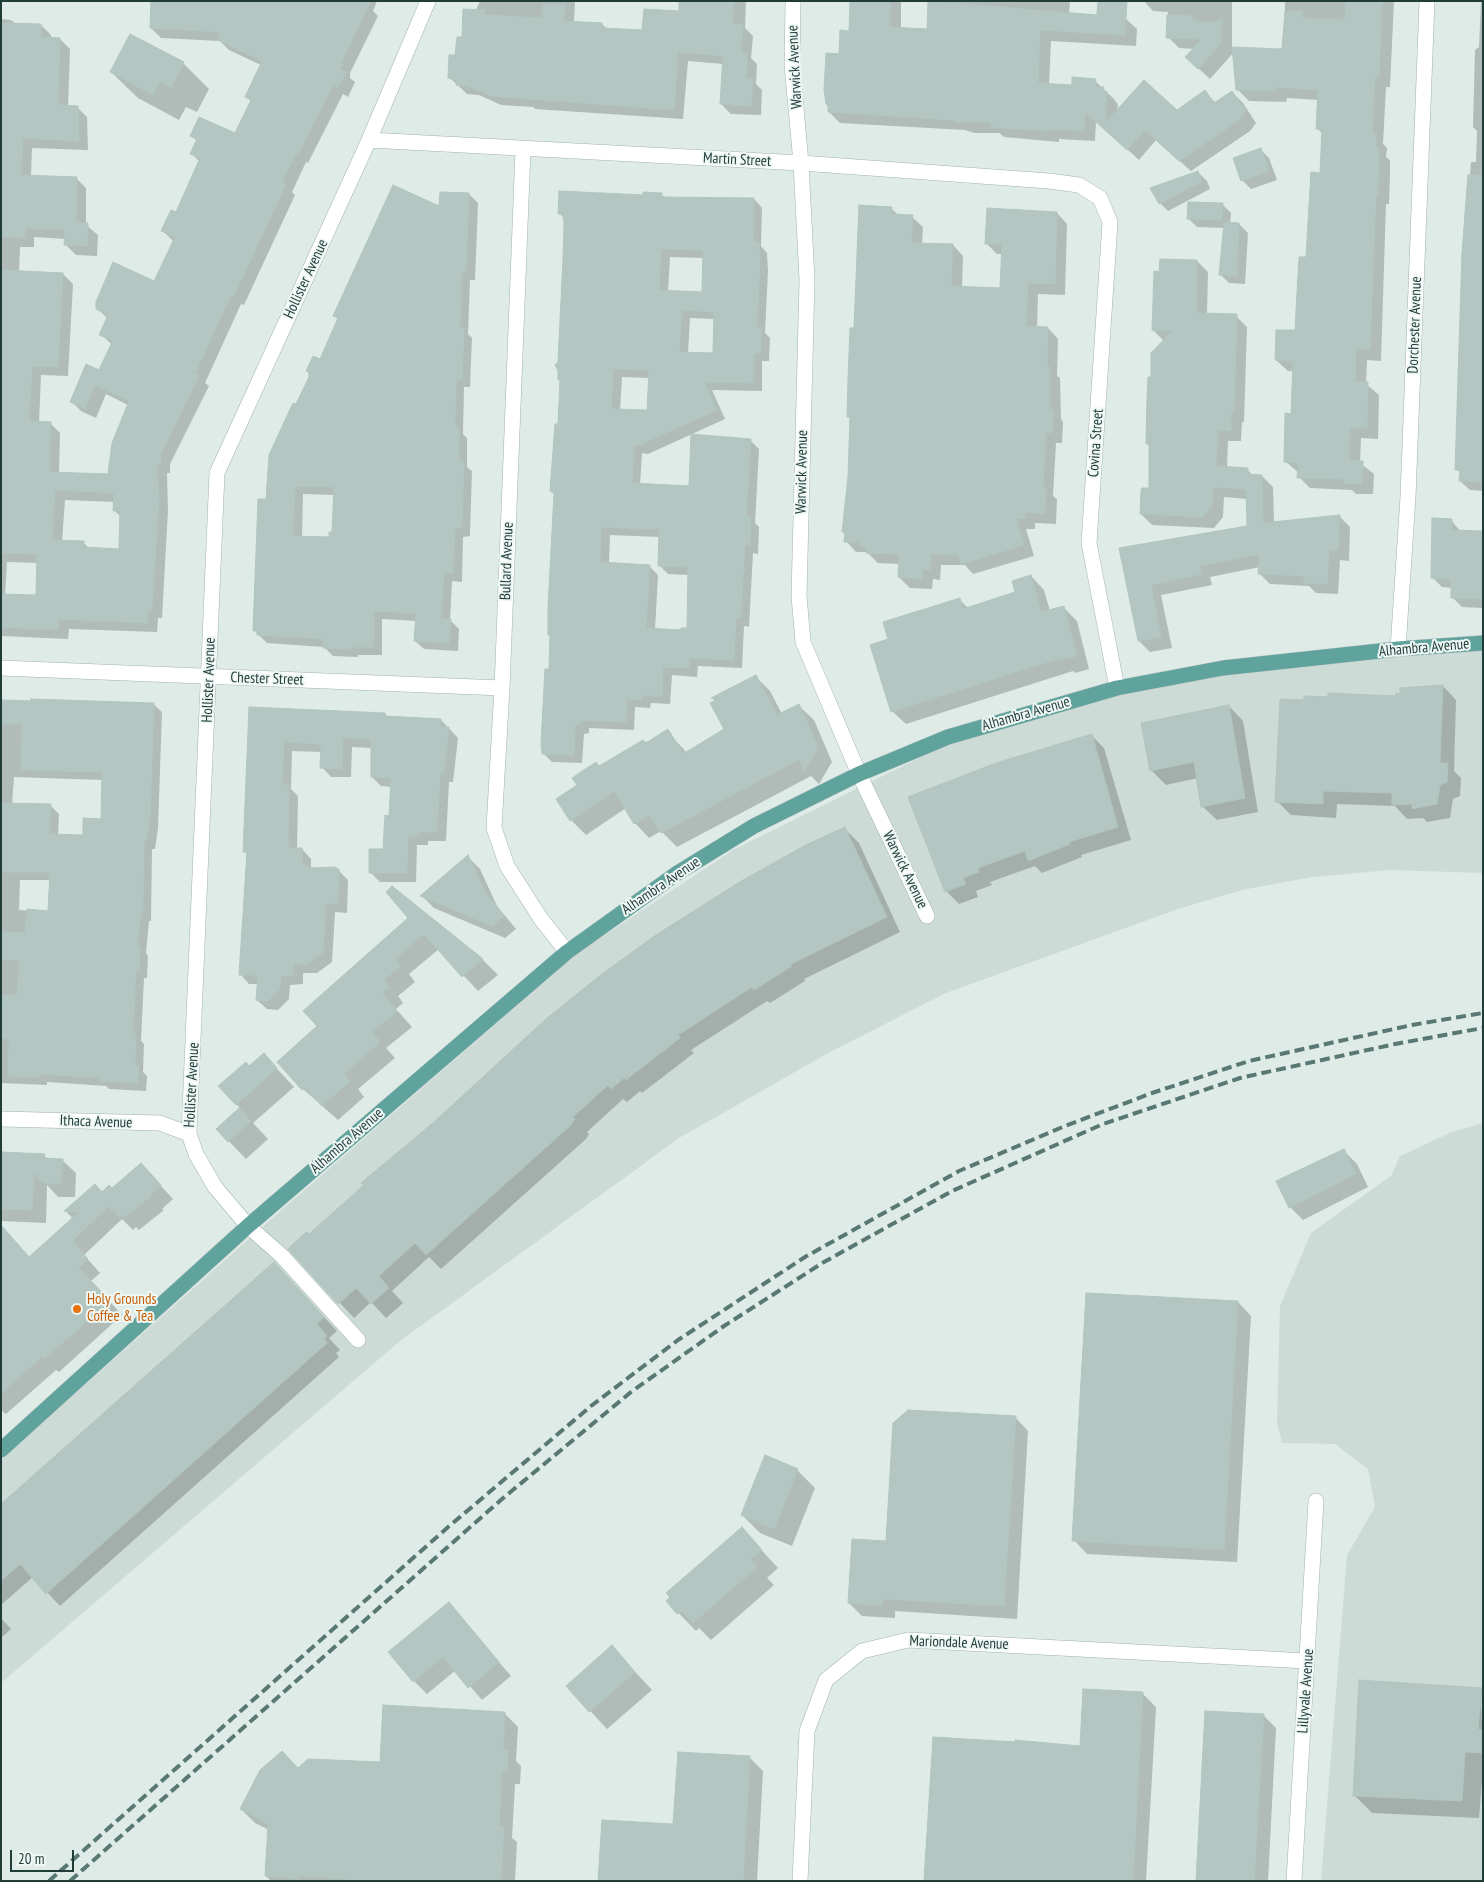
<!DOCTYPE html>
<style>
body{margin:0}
#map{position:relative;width:1484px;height:1882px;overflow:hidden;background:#deebe7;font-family:"PT Sans Narrow",sans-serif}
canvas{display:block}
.frame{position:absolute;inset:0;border:2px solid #1f3c38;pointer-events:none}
.scale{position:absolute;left:10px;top:1850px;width:64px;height:22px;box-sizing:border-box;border:2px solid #1f3c38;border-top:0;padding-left:6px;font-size:15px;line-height:18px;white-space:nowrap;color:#1f3c38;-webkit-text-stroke:4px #eff7f5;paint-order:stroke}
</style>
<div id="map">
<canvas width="1484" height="1882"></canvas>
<div class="frame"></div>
<div class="scale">20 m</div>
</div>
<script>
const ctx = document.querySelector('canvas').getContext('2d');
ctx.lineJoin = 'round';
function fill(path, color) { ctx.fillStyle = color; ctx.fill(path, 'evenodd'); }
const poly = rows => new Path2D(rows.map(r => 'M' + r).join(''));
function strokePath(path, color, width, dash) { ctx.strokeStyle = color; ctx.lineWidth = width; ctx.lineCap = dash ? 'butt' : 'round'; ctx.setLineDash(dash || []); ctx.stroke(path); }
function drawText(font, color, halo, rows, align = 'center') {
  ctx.font = font + ' "PT Sans Narrow",sans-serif'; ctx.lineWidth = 4; ctx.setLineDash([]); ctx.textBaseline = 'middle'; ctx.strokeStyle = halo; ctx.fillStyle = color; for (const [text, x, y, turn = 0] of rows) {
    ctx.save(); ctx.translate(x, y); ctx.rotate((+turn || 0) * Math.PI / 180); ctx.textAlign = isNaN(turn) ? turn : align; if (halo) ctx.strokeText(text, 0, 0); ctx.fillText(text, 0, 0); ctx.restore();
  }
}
fill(poly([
 [1483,648,1483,873,1390,870,1312,877,1242,890,1178,909,946,993,830,1052,679,1138,400,1341,1,1683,1,1460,261,1228,575,955,733,850,927,754,1032,714,1215,673],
 [1483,1123,1483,1881,1321,1881,1347,1555,1375,1507,1368,1469,1335,1444,1282,1443,1277,1423,1280,1306,1311,1233,1391,1176,1400,1156,1452,1132]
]), '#cddbd7');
fill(poly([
 [271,1,377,1,373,11,378,16,350,73,350,78,355,82,348,97,343,94,308,163,306,162,292,192,295,195,244,305,241,304,205,383,209,386,170,464,170,473,167,473,168,510,162,618,158,618,157,632,69,629,68,639,1,636,1,19,11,20,16,24,41,25,51,35,51,38,60,39,70,49,68,107,77,107,87,117,88,150,32,148,31,177,76,178,86,188,86,225,98,235,97,256,76,255,66,245,66,239,34,237,34,247,20,247,19,272,63,274,73,284,68,376,41,375,39,423,50,423,60,433,59,473,109,475,128,405,106,394,96,418,81,411,71,401,100,372,112,345,101,334,108,319,97,308,155,283,174,242,163,231,177,214,200,162,191,153,197,141,191,136,235,135,252,101,247,97,261,65,229,50,220,41,161,38,151,28],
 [65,500,115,502,115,511,121,517,120,550,89,549,83,542,62,542],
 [7,562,38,563,37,596,5,595],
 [480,1,575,1,574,22,602,24,608,30,643,31,680,12,681,1,746,1,745,28,753,36,751,58,757,64,756,84,762,90,761,115,731,114,721,104,723,64,688,61,683,119,535,109,533,107,501,105,479,95,467,94,449,77,463,38],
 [851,1,901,1,901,29,928,30,930,1,1070,1,1069,15,1125,18,1137,29,1136,46,1051,41,1049,85,1073,86,1095,81,1114,99,1118,105,1117,111,1177,112,1204,92,1216,103,1232,92,1243,103,1256,123,1250,131,1191,171,1156,140,1139,160,1096,121,1095,141,1059,139,1059,142,1004,137,999,133,974,133,965,130,840,123,829,112,829,107,827,104,840,55,850,32],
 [1144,1,1232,1,1232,49,1284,50,1285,1,1394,1,1390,87,1386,87,1383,144,1387,148,1386,157,1390,160,1390,176,1389,204,1386,204,1381,361,1367,360,1366,384,1379,395,1378,439,1361,438,1360,463,1374,474,1373,494,1356,494,1352,490,1310,488,1299,477,1299,473,1285,461,1292,415,1294,371,1288,371,1276,360,1297,332,1321,174,1323,134,1317,128,1319,100,1287,98,1286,102,1249,101,1238,90,1234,52,1210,79,1198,68,1195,49,1179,48,1168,37,1168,12,1153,11],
 [1481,1,1483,1,1483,491,1470,490,1460,481,1461,473,1457,469,1464,253,1471,162,1476,162,1477,131,1473,127,1475,50,1479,47],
 [183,63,209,89,197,112,186,107,179,120,138,98,111,72],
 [1261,150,1269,158,1277,180,1251,189,1242,180],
 [1198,172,1207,181,1210,189,1168,211,1160,203],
 [469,194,478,203,475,280,470,280,468,334,472,338,470,387,464,387,463,434,467,438,467,467,472,471,470,533,470,536,463,537,462,582,452,581,450,620,459,629,458,651,424,649,415,641,416,621,382,619,382,655,358,655,358,657,333,656,324,647,267,643,254,630,268,500,297,406,310,378,308,371,321,361,339,319,335,316,441,208],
 [303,494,335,495,333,534,330,538,302,537],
 [661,194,666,199,754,199,762,208,761,246,767,253,768,271,765,333,770,338,769,361,762,361,762,391,712,390,725,419,648,454,642,453,640,485,690,488,750,440,759,449,755,523,759,527,758,554,753,553,749,627,744,626,742,668,698,666,697,677,672,675,670,704,651,703,650,708,635,707,634,730,589,728,589,733,584,734,582,763,552,762,543,753,551,637,549,635,561,381,559,379,565,219,559,213],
 [670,257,704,258,703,293,668,292],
 [690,318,715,319,714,354,688,353],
 [622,377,650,378,648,411,620,411],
 [610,535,660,537,659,565,668,574,689,575,688,629,682,632,655,630,658,575,649,566,609,563],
 [1222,204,1231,213,1230,224,1239,224,1248,233,1245,284,1229,283,1220,274,1225,228,1197,227,1188,218],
 [891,208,899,216,912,217,923,227,922,245,953,245,963,256,962,287,1001,289,1003,254,997,254,986,243,1057,213,1067,224,1065,295,1038,294,1037,328,1048,328,1058,339,1057,376,1060,378,1061,419,1063,422,1062,443,1056,443,1053,496,1057,499,1056,524,1035,523,1035,529,1026,529,1034,556,973,574,965,565,941,565,940,580,933,579,932,589,910,588,899,577,900,564,878,563,867,552,856,552,846,541,846,535,843,532,849,477,851,419,849,417,856,329],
 [1197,261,1208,272,1207,314,1236,316,1247,327,1244,422,1242,422,1241,441,1228,441,1227,468,1247,469,1253,476,1262,476,1273,487,1274,523,1339,516,1350,527,1349,561,1340,560,1338,594,1316,593,1309,586,1270,584,1259,573,1260,567,1210,577,1212,585,1161,595,1172,648,1150,652,1139,641,1121,549,1248,527,1247,499,1224,497,1223,517,1214,528,1152,525,1141,514,1150,490,1150,446,1147,443,1152,378,1164,341,1153,330,1161,273],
 [1451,520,1461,532,1483,533,1483,608,1462,607,1452,597,1452,588,1442,587,1432,577],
 [1031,576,1044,590,1050,611,1064,608,1077,621,1089,669,1075,673,1073,671,906,724,892,711,890,640,959,599,968,608,1016,593],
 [755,676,770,691,782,714,799,706,814,720,832,762,819,784,811,776,677,847,661,831,649,838,635,823,626,808,586,835,571,820,579,785,600,767,667,731,687,753,726,730,713,698],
 [1443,686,1456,700,1454,771,1461,778,1460,796,1453,799,1450,818,1427,822,1423,818,1407,819,1395,806,1337,804,1336,818,1291,815,1277,801,1397,697],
 [32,700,153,704,162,712,158,828,155,849,152,849,151,921,149,921,146,953,148,956,147,978,144,978,141,1041,144,1044,143,1072,147,1076,146,1091,109,1089,106,1086,47,1082,47,1085,1,1083,1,704,32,703],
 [14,777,103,780,102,820,84,836,58,835,59,814,50,805,12,805],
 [20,880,51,880,49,912,19,910],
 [1229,706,1243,721,1258,812,1217,820,1202,806,1198,778,1166,785,1151,770],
 [250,708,385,714,388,718,441,720,458,738,453,782,449,782,446,841,428,841,428,845,417,845,416,882,380,882,370,872,384,850,390,817,392,787,381,786,372,777,372,748,352,747,351,777,331,777,322,767,322,752,292,751,291,789,298,796,297,849,302,849,311,859,311,869,336,868,348,880,347,913,335,912,332,962,317,973,303,973,303,984,290,985,289,999,278,1010,267,1009,257,1000,258,984,249,984,240,974,248,855,244,851],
 [1091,735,1104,748,1131,840,1081,855,1082,857,1042,873,1035,866,990,882,992,885,976,891,978,897,959,904,946,891],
 [845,829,859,843,900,932,804,979,805,981,770,1003,767,1001,691,1050,694,1053,642,1093,640,1091,627,1102,623,1099,587,1132,589,1134,586,1139,441,1269,429,1257,392,1291,403,1303,386,1318,371,1302,354,1318,290,1249],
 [468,857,480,869,497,906,516,929,505,938,434,908,422,896],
 [392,888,483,960,498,975,478,991,439,949,409,974,415,982,398,996,403,1003,396,1009,412,1027,386,1048,395,1058,358,1089,364,1097,338,1120,303,1089,318,1026,410,918],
 [264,1055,294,1087,253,1123,268,1139,246,1159,217,1129,240,1108,220,1086,250,1068],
 [1343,1150,1357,1164,1368,1187,1303,1220,1290,1207],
 [1,1153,44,1156,48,1159,62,1160,76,1173,75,1197,58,1197,47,1185,46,1223,1,1221],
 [141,1164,173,1199,162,1209,164,1210,139,1230,136,1227,133,1230,122,1219,84,1255,100,1273,91,1281,122,1315,59,1372,56,1370,6,1414,1,1410,1,1225,30,1258,73,1219,66,1211,95,1186,102,1193,113,1190],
 [275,1264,337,1331,329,1338,340,1350,336,1353,339,1357,60,1606,33,1577,1,1605,1,1505],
 [1238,1302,1251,1316,1237,1562,1087,1554,1074,1540],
 [1015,1417,1028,1431,1017,1619,895,1611,895,1618,862,1616,849,1603,887,1542],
 [797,1470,815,1488,792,1546,760,1533,742,1515],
 [742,1529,778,1568,767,1578,774,1585,711,1640,699,1628,696,1631,667,1601],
 [449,1604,511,1676,482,1700,456,1670,427,1694,414,1681],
 [1,1618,11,1629,1,1638],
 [612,1647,652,1690,607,1729,567,1686],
 [1481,1689,1483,1768,1479,1818,1372,1813,1354,1795],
 [1143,1694,1156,1707,1146,1881,924,1881,926,1849,1081,1747],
 [504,1713,518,1727,516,1761,521,1766,520,1784,515,1784,512,1838,517,1842,515,1881,271,1881,266,1876,269,1830,255,1823,241,1809,299,1769,381,1764],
 [1263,1715,1276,1728,1268,1881,1197,1881],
 [749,1757,763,1771,757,1881,600,1881,674,1825]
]), '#0003');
const building = poly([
 [151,1,371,1,341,63,343,64,340,69,346,72,338,88,333,85,298,154,296,153,282,183,286,184,234,296,231,295,195,374,199,375,161,454,160,464,157,464,159,499,152,609,148,609,147,623,59,619,58,630,1,627,1,594,36,595,37,554,1,553,1,270,63,273,58,367,32,366,29,421,51,422,49,472,108,474,112,443,129,401,95,385,85,409,70,402,86,364,99,370,113,340,99,335,108,315,96,309,96,302,113,262,154,281,175,237,161,231,171,210,176,212,200,158,190,154,197,139,190,136,199,117,235,133,251,100,245,97,262,61,218,40,221,32,150,28,151,1],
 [55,490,114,493,113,511,120,511,119,549,83,547,84,541,52,540,55,490],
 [679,1,734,1,732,24,743,25,741,52,747,53,747,79,753,79,751,106,720,104,723,56,678,52,674,110,490,96,468,86,456,85,456,80,448,78,449,55,455,55,457,37,462,37,463,9,485,10,485,15,542,18,543,4,565,5,564,21,602,23,602,28,642,30,644,9,679,11,679,1],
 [850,1,890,1,890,27,927,29,928,1,1097,15,1098,1,1127,1,1125,35,1040,30,1038,83,1072,85,1072,77,1096,79,1095,87,1104,87,1103,92,1107,92,1105,123,1144,80,1177,110,1205,90,1214,103,1232,91,1246,111,1239,120,1179,161,1145,130,1127,150,1085,112,1084,131,1048,129,1048,131,991,127,991,122,955,122,953,120,828,112,828,105,826,104,824,90,826,53,839,54,840,30,849,31,850,1],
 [1346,1,1382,1,1379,76,1375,76,1372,135,1376,135,1376,148,1379,148,1379,164,1378,194,1376,194,1370,350,1356,349,1355,382,1368,382,1367,428,1350,428,1349,461,1363,461,1362,484,1344,483,1344,479,1297,478,1298,463,1284,462,1285,413,1291,414,1293,361,1275,360,1276,330,1295,330,1299,257,1306,257,1311,172,1320,173,1322,129,1316,129,1318,90,1276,87,1276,91,1236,90,1232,47,1282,49,1285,11,1302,11,1302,18,1345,20,1346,1],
 [1167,15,1192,16,1192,20,1201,22,1217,22,1222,17,1221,43,1198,69,1185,57,1202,39,1166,38,1167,15],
 [1,23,41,24,41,37,60,38,58,102,60,105,78,106,79,141,23,138,21,175,77,177,76,223,88,223,87,246,64,245,65,230,25,228,25,238,1,237,1,23],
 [130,34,184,62,171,87,160,82,153,95,110,72,130,34],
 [1261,148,1269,171,1241,181,1233,158,1261,148],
 [1198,171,1202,181,1159,204,1150,188,1198,171],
 [1468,175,1483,175,1482,482,1459,481,1460,470,1455,470,1462,253,1468,175],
 [393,185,439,206,440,192,469,193,466,272,462,272,460,328,464,328,462,379,456,379,455,425,459,428,459,461,464,461,462,524,462,527,455,528,453,573,444,573,441,619,451,619,449,643,414,641,416,613,374,611,374,647,350,647,350,649,323,648,324,639,257,635,257,631,253,631,258,499,266,499,269,455,293,403,296,404,309,377,309,372,306,371,313,356,320,359,338,318,333,316,393,185],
 [295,486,334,487,332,532,329,532,329,537,293,536,295,486],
 [559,191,643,195,643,192,662,193,662,197,754,198,753,241,759,243,760,261,757,328,761,328,761,353,754,353,753,383,704,382,717,410,639,445,634,445,632,483,689,486,691,434,751,439,746,517,751,517,750,545,745,545,741,618,736,618,734,660,689,658,689,668,663,667,662,696,642,695,642,700,627,699,626,722,581,720,581,724,575,725,574,755,542,754,541,743,545,669,549,669,550,635,548,635,548,608,554,493,550,491,555,424,558,424,560,380,558,380,558,370,555,365,558,362,563,259,564,224,563,214,558,214,559,191],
 [661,249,703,250,702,292,659,290,661,249],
 [682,310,714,312,713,353,679,352,682,310],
 [613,369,649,370,647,410,611,409,613,369],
 [601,527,659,529,658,566,688,567,687,628,681,628,681,630,646,628,650,565,600,562,601,527],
 [1188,202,1223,203,1222,220,1187,219,1188,202],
 [859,205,892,207,891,214,913,215,911,243,953,244,951,286,1000,288,1002,244,985,244,987,208,1057,212,1055,284,1028,283,1026,326,1048,327,1047,366,1050,367,1050,410,1053,410,1052,433,1046,433,1043,487,1046,487,1045,514,1025,512,1025,519,1016,518,1024,545,961,564,959,555,931,554,930,570,923,569,922,579,898,577,899,554,866,553,867,547,860,546,860,542,844,542,845,532,842,532,848,477,850,417,847,417,848,379,850,328,854,328,859,205],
 [1224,222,1239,223,1237,276,1219,275,1224,222],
 [1160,259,1197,260,1196,313,1237,314,1234,412,1231,411,1231,431,1218,430,1216,466,1248,468,1247,474,1262,475,1263,523,1340,515,1338,550,1329,550,1327,584,1304,583,1304,576,1258,574,1259,554,1200,566,1201,574,1151,585,1161,637,1138,641,1119,548,1247,526,1246,489,1213,487,1212,506,1202,517,1140,514,1141,491,1142,488,1149,488,1149,444,1146,444,1147,397,1148,377,1151,377,1151,353,1172,331,1152,330,1154,271,1159,272,1160,259],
 [1432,518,1452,519,1451,530,1483,531,1482,599,1451,598,1451,579,1431,578,1432,518],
 [1031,575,1041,612,1064,606,1077,656,1060,660,1060,658,891,712,870,645,888,639,883,622,960,598,963,609,1015,592,1012,581,1031,575],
 [756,675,777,715,799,704,818,747,804,771,800,759,661,833,650,815,634,824,614,791,570,821,556,799,577,785,572,778,596,762,599,766,643,740,646,743,668,729,683,754,724,729,710,703,718,699,711,698,756,675],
 [1443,685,1440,763,1448,763,1447,782,1440,785,1437,804,1412,809,1412,804,1392,805,1392,793,1323,791,1323,804,1275,802,1280,699,1304,700,1304,696,1328,697,1328,693,1396,696,1396,693,1400,694,1400,688,1443,685],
 [31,699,154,703,150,819,146,841,144,841,143,913,141,912,137,946,140,946,139,970,136,970,133,1034,136,1034,135,1066,139,1066,138,1083,99,1081,100,1078,39,1074,39,1077,8,1076,9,1038,1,1038,3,995,17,996,19,960,1,959,1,932,25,933,27,909,48,911,50,872,1,872,1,803,51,804,49,834,83,835,83,818,101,819,102,772,21,770,22,724,1,724,1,700,31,701,31,699],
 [1229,705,1245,798,1201,807,1194,762,1150,771,1141,723,1229,705],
 [249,707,385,713,385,716,441,719,441,727,449,727,444,773,440,773,437,832,419,832,419,836,408,836,407,873,369,873,369,849,383,849,385,815,389,816,391,778,371,777,371,739,343,738,342,769,320,768,321,744,284,742,282,785,289,785,288,848,302,848,302,865,308,866,308,868,336,867,336,869,339,869,338,904,326,903,323,952,308,964,294,964,294,975,281,976,280,989,268,1001,256,1000,258,975,239,975,247,852,243,852,249,707],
 [1092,734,1118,827,1069,842,1070,844,1028,861,1025,851,978,868,979,872,963,878,966,884,945,892,908,797,996,763,1092,734],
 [845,827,887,917,791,964,792,966,754,990,752,987,678,1035,680,1038,626,1080,624,1078,611,1089,608,1085,573,1117,575,1119,571,1125,426,1255,415,1243,379,1276,389,1288,371,1304,356,1288,338,1304,288,1249,306,1232,309,1234,364,1185,361,1183,434,1122,546,1019,602,974,656,935,743,880,804,846,845,827],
 [468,855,485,892,504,916,492,926,420,896,468,855],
 [392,886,483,959,462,977,424,934,395,959,401,966,384,980,389,987,382,993,397,1011,372,1032,380,1042,344,1074,350,1081,322,1106,305,1088,302,1090,277,1062,317,1026,303,1011,408,918,386,892,392,886],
 [264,1053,277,1068,236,1105,218,1086,246,1062,249,1066,264,1053],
 [239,1108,251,1121,228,1142,216,1129,239,1108],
 [1344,1149,1356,1174,1289,1208,1276,1181,1344,1149],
 [1,1152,45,1154,44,1158,63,1159,61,1184,43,1183,34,1172,32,1210,1,1209,1,1152],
 [141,1163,161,1185,150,1195,151,1196,125,1217,122,1214,119,1217,109,1206,72,1241,88,1259,78,1267,110,1301,44,1359,42,1357,1,1393,1,1225,29,1257,79,1212,64,1211,95,1184,102,1192,109,1185,112,1188,141,1163],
 [274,1262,324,1317,317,1324,327,1336,324,1339,327,1343,46,1594,20,1564,1,1581,1,1504,274,1262],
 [1086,1293,1238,1301,1224,1550,1072,1541,1086,1293],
 [908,1410,1016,1416,1004,1606,883,1599,882,1606,848,1603,852,1539,886,1541,893,1423,908,1410],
 [765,1455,798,1469,774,1529,741,1515,765,1455],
 [742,1527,762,1550,750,1559,757,1567,693,1623,681,1611,677,1614,666,1601,670,1597,666,1593,742,1527],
 [449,1602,499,1662,468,1688,443,1657,413,1682,388,1652,449,1602],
 [612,1645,635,1672,589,1712,566,1686,612,1645],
 [1359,1680,1482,1688,1478,1729,1483,1730,1483,1753,1465,1752,1462,1801,1353,1796,1359,1680],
 [1083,1689,1143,1692,1133,1881,924,1881,933,1737,1015,1742,1015,1740,1080,1746,1083,1689],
 [383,1705,505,1712,503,1750,508,1751,507,1771,502,1771,499,1827,504,1827,501,1881,373,1881,299,1876,299,1879,265,1876,268,1824,240,1809,260,1770,282,1751,298,1768,308,1759,380,1762,383,1705],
 [1205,1711,1264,1714,1254,1881,1196,1881,1205,1711],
 [678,1752,750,1756,743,1881,598,1881,602,1820,673,1824,678,1752]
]);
fill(building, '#b4c6c1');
strokePath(building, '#b1c5c0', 1);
const minor = poly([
 [793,1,792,65,801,163,807,280,799,596,803,642,859,774,927,916],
 [369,140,801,163,1049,181,1079,185,1100,198,1110,222,1089,543,1117,688],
 [523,150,502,688,494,828,507,866,541,919,567,952],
 [1398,649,1408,497,1427,1],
 [1,668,502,688],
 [1,1119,160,1123,189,1134],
 [358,1340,282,1256,248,1226,215,1187,196,1154,189,1134,217,473,369,140,428,1],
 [800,1881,807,1731,826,1680,862,1651,908,1640,1307,1661],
 [1294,1881,1316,1501]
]);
const major = poly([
 [1,1450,248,1226,567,952,676,874,754,826,859,774,948,737,1117,688,1223,668,1398,649,1483,643]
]);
strokePath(minor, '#a1b3af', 16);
strokePath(major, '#c0c8c7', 16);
strokePath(minor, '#fff', 15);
strokePath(major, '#60a39d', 15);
strokePath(poly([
 [49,1881,447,1528,591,1406,678,1340,805,1257,959,1171,1065,1126,1152,1093,1249,1061,1412,1025,1483,1013],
 [70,1881,502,1499,631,1392,724,1326,824,1262,952,1191,1103,1124,1240,1078,1395,1044,1483,1028]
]), '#597874', 4, [10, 5]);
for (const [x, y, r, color] of [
 [77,1309,5,"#e8710a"]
]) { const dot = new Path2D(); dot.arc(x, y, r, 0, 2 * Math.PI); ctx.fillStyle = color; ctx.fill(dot); strokePath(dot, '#eff7f5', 2); }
drawText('15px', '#1f3c38', '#eff7f5', [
 ["Warwick Avenue",795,67,-93],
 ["Martin Street",737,160,3],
 ["Hollister Avenue",306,279,-65],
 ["Dorchester Avenue",1415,325,-88],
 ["Covina Street",1096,443,-86],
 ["Warwick Avenue",802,472,-89],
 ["Bullard Avenue",507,561,-88],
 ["Alhambra Avenue",1424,648,-5],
 ["Chester Street",267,679,2],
 ["Hollister Avenue",209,680,-88],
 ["Alhambra Avenue",1026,714,-16],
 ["Warwick Avenue",905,870,64],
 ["Alhambra Avenue",661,886,-34],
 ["Hollister Avenue",192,1085,-87],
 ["Ithaca Avenue",96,1122,2],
 ["Alhambra Avenue",347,1141,-41],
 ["Mariondale Avenue",959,1643,2],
 ["Lillyvale Avenue",1306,1691,-86]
]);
drawText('15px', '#c56008', '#eff7f5', [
 ["Holy Grounds",87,1300],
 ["Coffee & Tea",87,1317]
], 'left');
</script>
